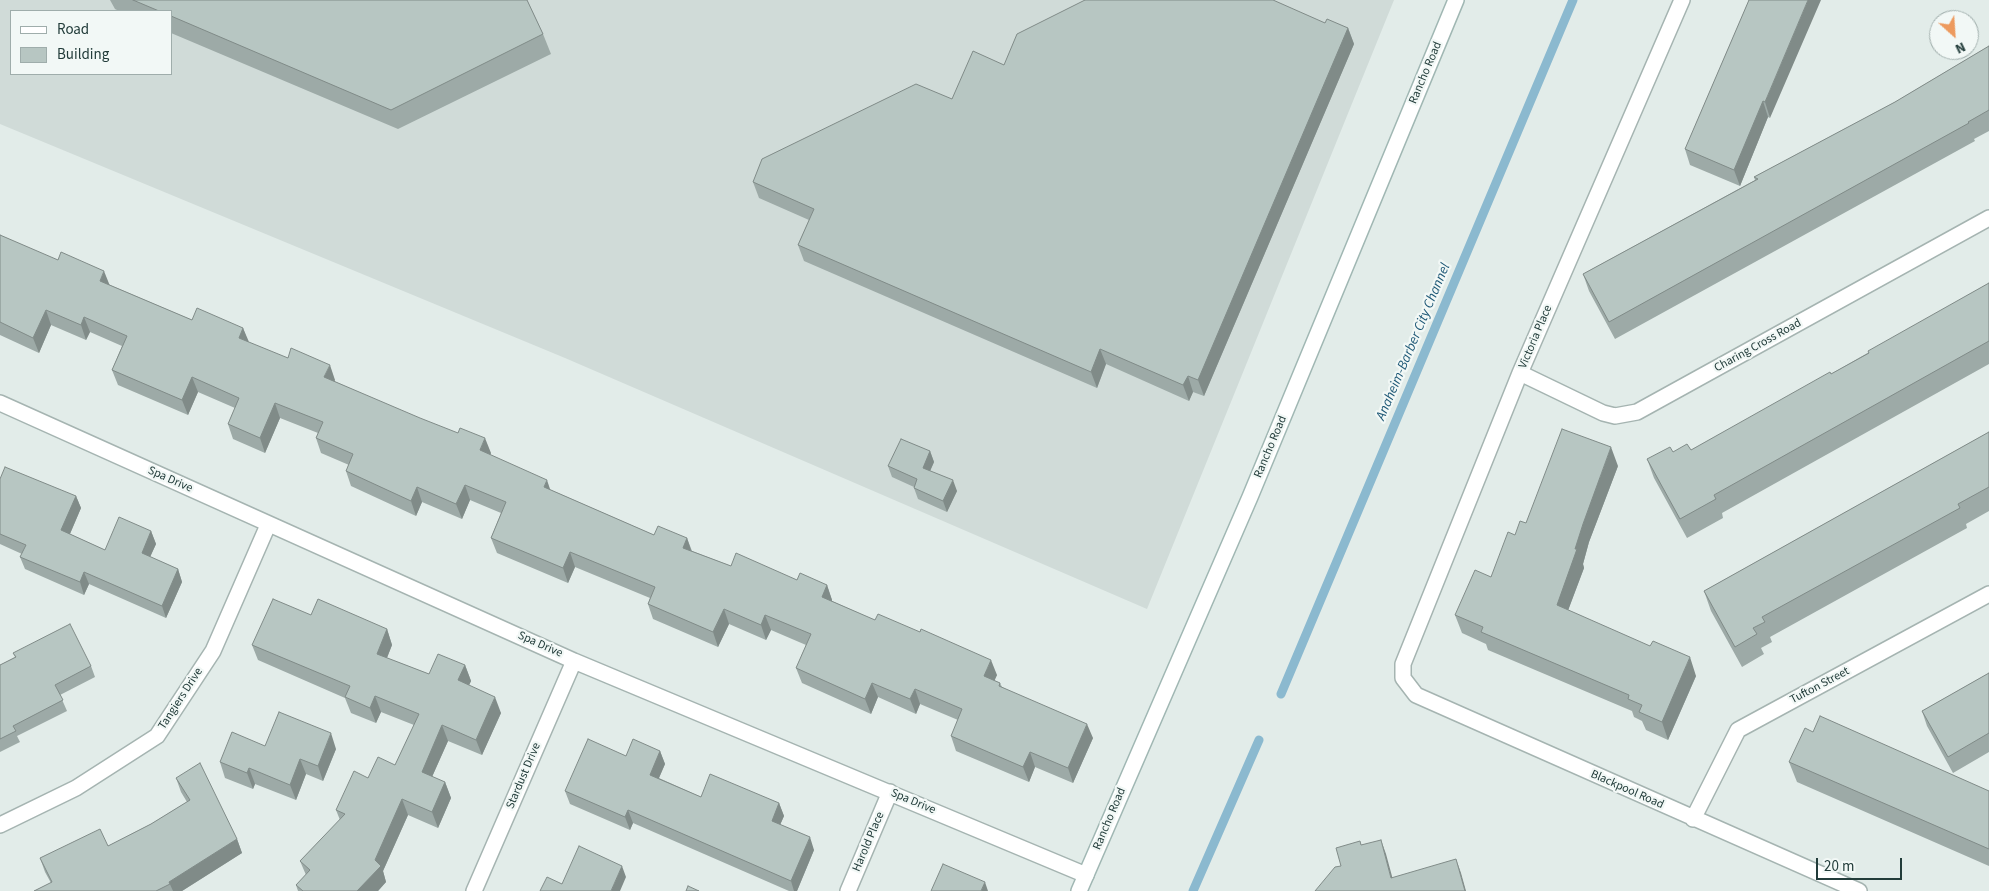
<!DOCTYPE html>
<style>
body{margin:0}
#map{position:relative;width:1989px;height:891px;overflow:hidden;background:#e2ece9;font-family:"Source Sans 3",sans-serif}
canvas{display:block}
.legend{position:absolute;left:10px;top:10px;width:162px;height:65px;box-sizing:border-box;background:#f2f8f6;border:1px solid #9fadab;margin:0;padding:6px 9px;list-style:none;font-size:15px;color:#223c3a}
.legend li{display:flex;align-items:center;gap:10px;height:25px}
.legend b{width:25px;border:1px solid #9fadab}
.north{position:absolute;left:1929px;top:10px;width:50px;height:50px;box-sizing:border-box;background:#f2f8f6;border:1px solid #9fadab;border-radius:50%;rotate:154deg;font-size:14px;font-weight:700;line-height:20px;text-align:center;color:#223c3a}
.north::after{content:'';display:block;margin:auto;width:18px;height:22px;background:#ed9a5e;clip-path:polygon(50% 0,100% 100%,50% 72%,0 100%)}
.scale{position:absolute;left:1816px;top:858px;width:86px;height:22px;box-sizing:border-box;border:2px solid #223c3a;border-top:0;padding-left:6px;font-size:15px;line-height:18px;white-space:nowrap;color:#223c3a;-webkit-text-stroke:4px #f2f8f6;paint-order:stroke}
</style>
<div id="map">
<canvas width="1989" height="891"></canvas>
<ul class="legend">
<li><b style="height:6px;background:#fff"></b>Road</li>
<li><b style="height:14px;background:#b7c6c2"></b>Building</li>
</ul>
<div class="north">N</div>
<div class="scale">20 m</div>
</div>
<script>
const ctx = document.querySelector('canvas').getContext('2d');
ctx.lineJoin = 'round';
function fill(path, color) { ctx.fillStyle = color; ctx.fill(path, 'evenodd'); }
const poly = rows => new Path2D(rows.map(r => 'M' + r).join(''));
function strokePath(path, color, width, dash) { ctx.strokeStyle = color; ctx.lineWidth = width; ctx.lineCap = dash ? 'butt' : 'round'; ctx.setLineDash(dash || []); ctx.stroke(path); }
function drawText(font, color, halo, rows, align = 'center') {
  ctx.font = font + ' "Source Sans 3",sans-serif'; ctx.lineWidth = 4.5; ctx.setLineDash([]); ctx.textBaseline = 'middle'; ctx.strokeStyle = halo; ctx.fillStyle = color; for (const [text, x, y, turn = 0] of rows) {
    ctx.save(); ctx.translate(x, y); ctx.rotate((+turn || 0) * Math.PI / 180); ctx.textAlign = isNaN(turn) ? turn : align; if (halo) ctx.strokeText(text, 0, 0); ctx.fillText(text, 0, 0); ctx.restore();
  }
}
fill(poly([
 [0,0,1394,0,1147,609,565,358,0,124],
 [11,11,171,11,171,74,11,74]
]), '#d0dbd8');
strokePath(poly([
 [1281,694,1573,0],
 [1193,891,1259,740]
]), '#8bb9cf', 9);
const street = poly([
 [1682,0,1520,373,1403,664,1403,678,1416,695,1859,891],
 [1520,373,1603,413,1615,416,1637,412,1989,218],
 [0,403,574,661,1086,875],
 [1693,819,1738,730,1989,594],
 [0,825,76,788,157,736,213,651,268,525],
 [474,891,574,661],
 [848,891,890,792]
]);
const secondary = poly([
 [1079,891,1250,497,1456,0]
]);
strokePath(street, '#a5b4b1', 18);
strokePath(secondary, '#a0b7b3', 18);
strokePath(street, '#fff', 15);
strokePath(secondary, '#fff', 15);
fill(poly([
 [110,0,527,0,543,34,551,54,398,129,171,33,171,11,119,11,115,9],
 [1749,0,1770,118,1768,117,1740,186,1690,165,1685,149],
 [1325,23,1348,28,1354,44,1204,396,1193,392,1189,401,1106,364,1097,388,804,261,798,245,809,220,759,198,753,182,952,99,1004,65],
 [1989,46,1989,131,1974,139,1975,141,1615,339,1589,291,1583,274,1755,180,1754,177,1895,102],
 [0,235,110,285,192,320,243,328,248,342,335,380,334,381,491,453,490,455,551,490,654,535,687,538,692,551,731,566,797,580,827,585,832,600,832,601,997,675,994,680,1000,683,1002,687,1093,738,1073,783,1035,767,1029,782,956,751,951,736,958,720,920,704,916,714,878,697,871,714,802,683,796,668,806,645,771,630,766,640,729,624,718,647,653,619,648,604,650,598,575,567,568,583,497,553,491,538,501,513,470,500,462,519,422,502,416,516,351,486,346,471,349,465,321,453,316,438,318,433,280,418,265,453,233,439,228,424,235,408,198,392,188,415,118,385,112,370,122,346,90,332,86,340,51,325,39,353,0,335],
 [1989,283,1989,364,1722,513,1723,518,1687,538,1654,478,1647,459,1673,452,1691,450,1831,374],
 [1989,432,1989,511,1966,524,1967,528,1770,637,1772,642,1761,648,1764,654,1742,667,1711,611,1704,591],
 [930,451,934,462,930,471,957,491,947,512,918,499,914,488,914,487,892,477,888,466],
 [1618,466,1589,542,1583,564,1584,568,1568,610,1696,676,1668,740,1646,730,1642,721,1634,717,1632,711,1488,650,1486,644,1462,633,1455,615,1491,577,1526,523],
 [0,479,76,496,81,508,70,534,105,550,151,531,156,544,150,557,178,569,182,582,166,618,89,584,84,595,25,569,20,557,22,554,0,544],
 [311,615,387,629,392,645,387,658,429,674,465,665,471,681,469,685,501,713,482,755,448,741,432,777,445,782,451,798,438,828,408,815,383,871,386,882,378,891,298,891,296,885,306,875,300,861,340,820,336,810,368,778,395,765,414,725,381,712,376,723,351,713,345,698,258,660,252,645],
 [13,653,91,666,95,677,60,695,67,711,17,736,20,742,0,752,0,665,15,657],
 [1989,673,1989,752,1953,773,1927,726,1922,711],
 [1813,732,1989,791,1989,866,1797,782,1789,762],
 [265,746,336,749,323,781,306,774,296,800,255,784,253,789,225,778,220,762],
 [660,751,665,764,659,778,701,797,779,803,784,816,780,825,814,850,797,891,789,891,633,823,630,830,570,804,565,791,626,756],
 [176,778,237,839,242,853,182,891,34,891,51,883,45,872,40,858,108,846,151,824,187,802,181,792]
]), '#9daaa7');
fill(poly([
 [1808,0,1821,0,1770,118,1765,102],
 [1348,28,1354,44,1204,396,1198,380],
 [1763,101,1768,117,1740,186,1734,170],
 [104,271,110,286,100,281],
 [46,310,51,325,39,353,33,338],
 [84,317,90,332,86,340,81,325],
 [243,328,249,342,239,338],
 [1100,349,1106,364,1097,388,1091,372],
 [330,365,335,380,330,392,324,377],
 [1188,376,1193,392,1189,401,1183,385],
 [192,377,198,392,188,415,182,400],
 [275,403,280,418,265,453,260,438],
 [485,438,491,453,486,465,480,450],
 [1611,447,1618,466,1589,542,1583,564,1584,568,1563,624,1557,605,1583,524],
 [930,451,934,462,927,478,923,468],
 [547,480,552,495,544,487],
 [953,480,957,491,947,512,943,501],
 [465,485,470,500,462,519,456,504],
 [417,487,422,502,416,516,411,501],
 [76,496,81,508,66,543,61,530],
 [151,531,156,544,146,566,142,553],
 [687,538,692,553,683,548],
 [570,552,575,567,568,583,563,568],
 [178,569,182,582,166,618,162,606],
 [84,572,89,584,84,595,80,582],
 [827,585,832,600,827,612,822,597],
 [724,609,729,624,718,647,713,632],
 [765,615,771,630,766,640,761,625],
 [387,629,392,645,382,670,377,654],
 [1690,657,1696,676,1668,740,1662,722],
 [991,660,997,675,990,691,984,676],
 [465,665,471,681,464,696,458,680],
 [872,683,878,697,871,714,865,699],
 [915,689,920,704,916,714,910,699],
 [375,696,381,712,376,723,370,708],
 [495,697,501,713,482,755,476,740],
 [1087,724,1093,738,1073,783,1068,768],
 [442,725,448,741,427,788,422,772],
 [331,733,336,749,323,781,318,766],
 [660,751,665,764,655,787,650,775],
 [1030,752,1035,767,1029,782,1023,767],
 [300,759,306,774,296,800,290,785],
 [249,768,255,784,253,789,247,773],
 [445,782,451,798,438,828,432,812],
 [402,799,408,815,383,871,386,882,378,891,357,891,375,860],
 [779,803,784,816,776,834,772,821],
 [628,810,633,823,630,830,625,817],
 [810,837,814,850,797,891,794,891,791,881],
 [237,839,242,853,182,891,173,891,169,882],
 [1381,840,1386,854,1396,891,1391,878],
 [1456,859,1461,873,1466,891,1465,891],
 [622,866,626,877,620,891,611,891],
 [985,882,988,891,981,891]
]), '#808b88');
const building = poly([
 [133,0,527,0,543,34,391,110,171,16,171,11,159,11,133,0],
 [1085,0,1273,0,1325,23,1327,19,1348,28,1198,380,1188,376,1183,385,1100,349,1091,372,798,245,814,209,753,182,762,159,916,84,952,99,973,51,1004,65,1017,34,1085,0],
 [1749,0,1808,0,1765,102,1763,101,1734,170,1685,149,1749,0],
 [1989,46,1989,110,1968,122,1969,123,1609,322,1583,274,1758,179,1754,177,1895,102,1989,46],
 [0,235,58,260,61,252,104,271,100,281,192,320,197,308,243,328,239,338,288,358,291,348,330,365,324,377,420,418,458,433,460,428,485,438,480,450,547,480,544,487,654,535,658,526,687,538,683,548,731,566,736,553,797,580,800,573,827,585,822,597,875,620,878,614,920,632,921,629,991,660,984,676,1000,683,999,686,1087,724,1068,768,1030,752,1023,767,951,736,962,709,915,689,910,699,872,683,865,699,796,668,811,634,765,615,761,625,724,609,713,632,648,604,655,587,570,552,563,568,491,538,506,502,465,485,456,504,417,487,411,501,346,471,353,454,316,438,323,422,275,403,260,438,228,424,239,398,192,377,182,400,112,370,127,336,84,317,81,325,46,310,33,338,0,322,0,235],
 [1989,283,1989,341,1714,495,1716,499,1680,519,1647,459,1670,447,1673,452,1687,444,1691,450,1830,372,1831,374,1869,353,1868,351,1989,283],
 [1562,429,1611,447,1583,524,1575,549,1577,549,1557,605,1650,646,1653,641,1690,657,1662,722,1639,712,1642,705,1628,699,1629,695,1481,632,1483,627,1455,615,1475,570,1491,577,1508,532,1515,535,1520,521,1526,523,1562,429],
 [1989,432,1989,487,1958,504,1960,508,1762,617,1765,622,1753,628,1757,634,1735,647,1704,591,1989,432],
 [901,439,930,451,923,468,953,480,943,501,914,488,917,479,888,466,901,439],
 [5,467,76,496,61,530,105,550,119,517,151,531,142,553,178,569,162,606,84,572,80,582,20,557,26,545,0,534,0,479,5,467],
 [273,599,311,615,318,599,387,629,377,654,429,674,438,654,465,665,458,680,495,697,476,740,442,725,422,772,445,782,432,812,402,799,375,860,381,866,357,891,303,891,296,885,310,870,300,861,345,814,336,810,354,771,368,778,378,757,395,765,419,714,375,696,370,708,345,697,350,686,252,645,273,599],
 [70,624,91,666,55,685,63,700,13,726,16,731,0,739,0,665,16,657,13,653,70,624],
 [1989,673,1989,733,1948,757,1922,711,1989,673],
 [279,712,331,733,318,766,300,759,290,785,249,768,247,773,220,762,232,732,265,746,279,712],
 [1820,716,1989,791,1989,849,1789,762,1805,728,1813,732,1820,716],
 [588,739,626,756,633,739,660,751,650,775,701,797,710,774,779,803,772,821,810,837,791,881,628,810,625,817,565,791,588,739],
 [200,763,237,839,169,882,170,884,156,891,34,891,52,882,40,858,100,829,108,846,151,824,190,800,176,778,200,763],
 [1381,840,1391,878,1456,859,1465,891,1315,891,1335,867,1341,866,1336,848,1360,841,1361,845,1381,840],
 [579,846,622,866,611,891,540,891,547,877,562,884,579,846],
 [943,864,985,882,981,891,931,891,943,864],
 [688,886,699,891,686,891,688,886]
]);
fill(building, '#b7c6c2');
strokePath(building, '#808b88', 1);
drawText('12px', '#223c3a', '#f2f8f6', [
 ["Rancho Road",1426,73,-67],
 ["Victoria Place",1536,337,-67],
 ["Charing Cross Road",1758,346,-29],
 ["Rancho Road",1271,447,-67],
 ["Spa Drive",170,480,24],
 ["Spa Drive",540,645,24],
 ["Tufton Street",1820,686,-28],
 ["Tangiers Drive",181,699,-57],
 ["Stardust Drive",524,776,-67],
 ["Blackpool Road",1627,790,24],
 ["Spa Drive",913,802,23],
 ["Rancho Road",1110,819,-67],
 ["Harold Place",869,842,-67]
]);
drawText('italic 14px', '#1e5876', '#f2f8f6', [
 ["Anaheim-Barber City Channel",1414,342,-67]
]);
</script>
